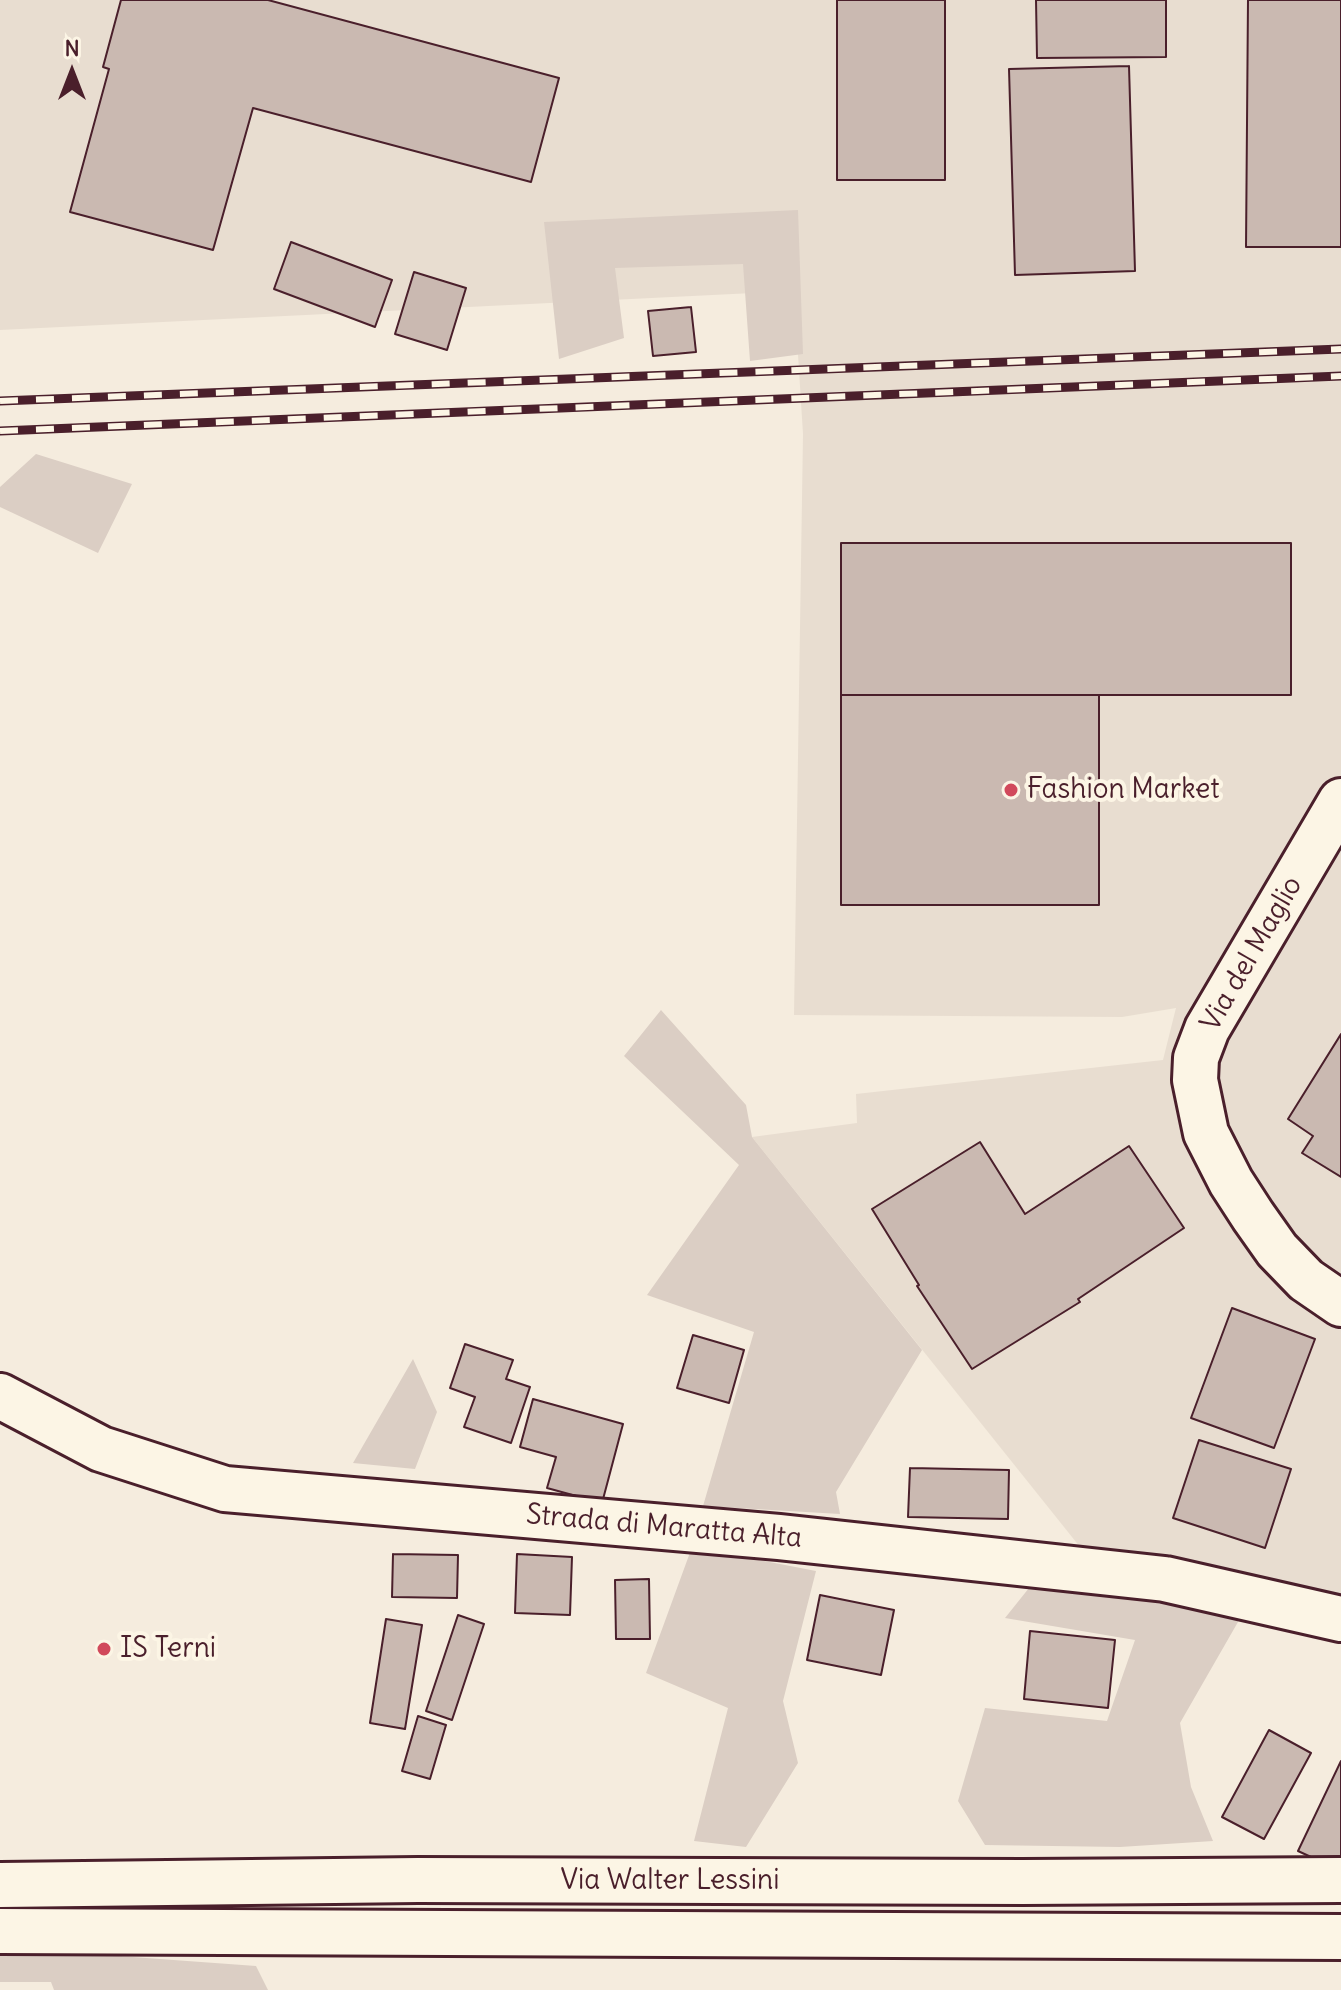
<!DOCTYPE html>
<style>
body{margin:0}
#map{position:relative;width:1341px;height:1990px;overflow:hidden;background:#f5ecde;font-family:Delius,sans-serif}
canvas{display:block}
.north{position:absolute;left:32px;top:32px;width:80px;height:80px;-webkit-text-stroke:6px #fcf5e5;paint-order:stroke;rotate:0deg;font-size:22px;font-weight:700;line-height:32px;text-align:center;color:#4a1f2b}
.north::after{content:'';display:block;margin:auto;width:28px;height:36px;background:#4a1f2b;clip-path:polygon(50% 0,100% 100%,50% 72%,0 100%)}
</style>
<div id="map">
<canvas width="1341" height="1990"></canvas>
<div class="north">N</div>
</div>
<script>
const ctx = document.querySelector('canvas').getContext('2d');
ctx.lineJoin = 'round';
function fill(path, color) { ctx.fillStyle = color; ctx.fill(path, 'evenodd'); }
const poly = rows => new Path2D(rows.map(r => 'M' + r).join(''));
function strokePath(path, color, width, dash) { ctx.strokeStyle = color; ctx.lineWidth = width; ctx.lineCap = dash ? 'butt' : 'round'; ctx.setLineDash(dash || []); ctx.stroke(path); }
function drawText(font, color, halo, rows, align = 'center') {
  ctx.font = font + ' Delius,sans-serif'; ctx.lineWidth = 8; ctx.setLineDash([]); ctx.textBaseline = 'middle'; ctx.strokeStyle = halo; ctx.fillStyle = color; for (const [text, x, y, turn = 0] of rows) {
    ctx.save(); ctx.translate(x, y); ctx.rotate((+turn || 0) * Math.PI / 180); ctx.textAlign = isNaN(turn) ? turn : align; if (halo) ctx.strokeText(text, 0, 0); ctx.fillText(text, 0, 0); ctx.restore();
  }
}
fill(poly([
 [0,0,1341,0,1341,1604,1215,1571,1080,1547,752,1137,857,1123,856,1094,1163,1060,1176,1008,1122,1017,794,1015,803,434,794,291,0,330]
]), '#e8ddd0');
fill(poly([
 [798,210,803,354,750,361,743,264,615,268,624,338,559,359,544,222],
 [36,454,132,484,98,553,0,507,0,487],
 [661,1010,746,1105,752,1137,922,1350,836,1492,840,1514,703,1506,754,1332,647,1295,739,1165,624,1056],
 [413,1359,437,1412,415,1469,353,1463],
 [692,1547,816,1571,783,1701,798,1763,746,1847,694,1841,728,1708,646,1673],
 [1029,1588,1180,1600,1242,1615,1180,1723,1191,1787,1213,1841,1120,1847,985,1845,958,1801,985,1708,1107,1721,1135,1640,1005,1618],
 [0,1953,105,1955,256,1966,268,1990,54,1990,51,1982,0,1982]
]), '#dbcec4');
const building = poly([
 [121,0,268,0,559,78,531,182,253,108,213,250,70,212,109,69,103,67,121,0],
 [837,0,945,0,945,180,837,180,837,0],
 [1036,0,1166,0,1166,57,1037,58,1036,0],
 [1248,0,1341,0,1341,247,1246,247,1248,0],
 [1129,66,1135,271,1015,275,1009,69,1129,66],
 [291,242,392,280,375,327,274,289,291,242],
 [414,272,466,288,447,350,395,334,414,272],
 [691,307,696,352,653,356,648,311,691,307],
 [841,543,1291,543,1291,695,841,695,841,543],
 [841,695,1099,695,1099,905,841,905,841,695],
 [1341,1034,1341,1177,1302,1153,1313,1136,1288,1119,1341,1034],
 [980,1142,1025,1214,1129,1146,1184,1228,1078,1299,1080,1302,972,1369,917,1286,919,1285,872,1209,980,1142],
 [1232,1308,1315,1339,1274,1448,1191,1418,1232,1308],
 [693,1335,744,1350,729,1403,677,1388,693,1335],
 [465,1344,513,1360,506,1379,530,1387,511,1443,464,1427,475,1397,450,1388,465,1344],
 [533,1399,623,1424,602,1503,547,1488,556,1457,520,1447,533,1399],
 [1199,1440,1291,1469,1265,1548,1173,1518,1199,1440],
 [910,1468,1009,1470,1008,1519,908,1517,910,1468],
 [393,1554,458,1555,457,1598,392,1597,393,1554],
 [517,1554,572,1557,570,1615,515,1613,517,1554],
 [649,1579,650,1639,616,1639,615,1580,649,1579],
 [820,1595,894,1610,881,1675,807,1660,820,1595],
 [458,1615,484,1624,452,1720,426,1711,458,1615],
 [386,1619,422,1625,405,1729,370,1723,386,1619],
 [1030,1631,1115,1640,1108,1708,1024,1699,1030,1631],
 [418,1716,446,1725,430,1779,402,1771,418,1716],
 [1269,1730,1311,1753,1264,1839,1222,1817,1269,1730],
 [1341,1761,1341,1861,1337,1869,1298,1851,1341,1761]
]);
fill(building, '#cab9b1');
strokePath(building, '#4a1f2b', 2);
const minor = poly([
 [1341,801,1207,1029,1196,1058,1195,1080,1206,1133,1231,1182,1253,1216,1277,1250,1306,1280,1341,1304],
 [0,1396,101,1449,225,1489,779,1537,1165,1579,1341,1619]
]);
const major = poly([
 [0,1885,418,1880,1023,1882,1341,1880],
 [0,1931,1341,1937]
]);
strokePath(minor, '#4a1f2b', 50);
strokePath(major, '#4a1f2b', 50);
strokePath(minor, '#fcf5e5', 44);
strokePath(major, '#fcf5e5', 44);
const rail = poly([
 [0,401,1341,349],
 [0,431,1341,376]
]);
strokePath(rail, '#4a1f2b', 9);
strokePath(rail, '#fcf5e5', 6, [18]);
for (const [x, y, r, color] of [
 [1011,790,8,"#d1495b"],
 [104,1649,8,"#d1495b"]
]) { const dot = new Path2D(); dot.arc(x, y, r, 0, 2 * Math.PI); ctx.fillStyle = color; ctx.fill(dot); strokePath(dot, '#fcf5e5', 3); }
drawText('28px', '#4a1f2b', '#fcf5e5', [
 ["Fashion Market",1027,790],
 ["IS Terni",120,1649]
], 'left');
drawText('28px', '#4a1f2b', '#fcf5e5', [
 ["Via del Maglio",1252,954,-60],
 ["Strada di Maratta Alta",664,1527,5],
 ["Via Walter Lessini",670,1881]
]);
</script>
